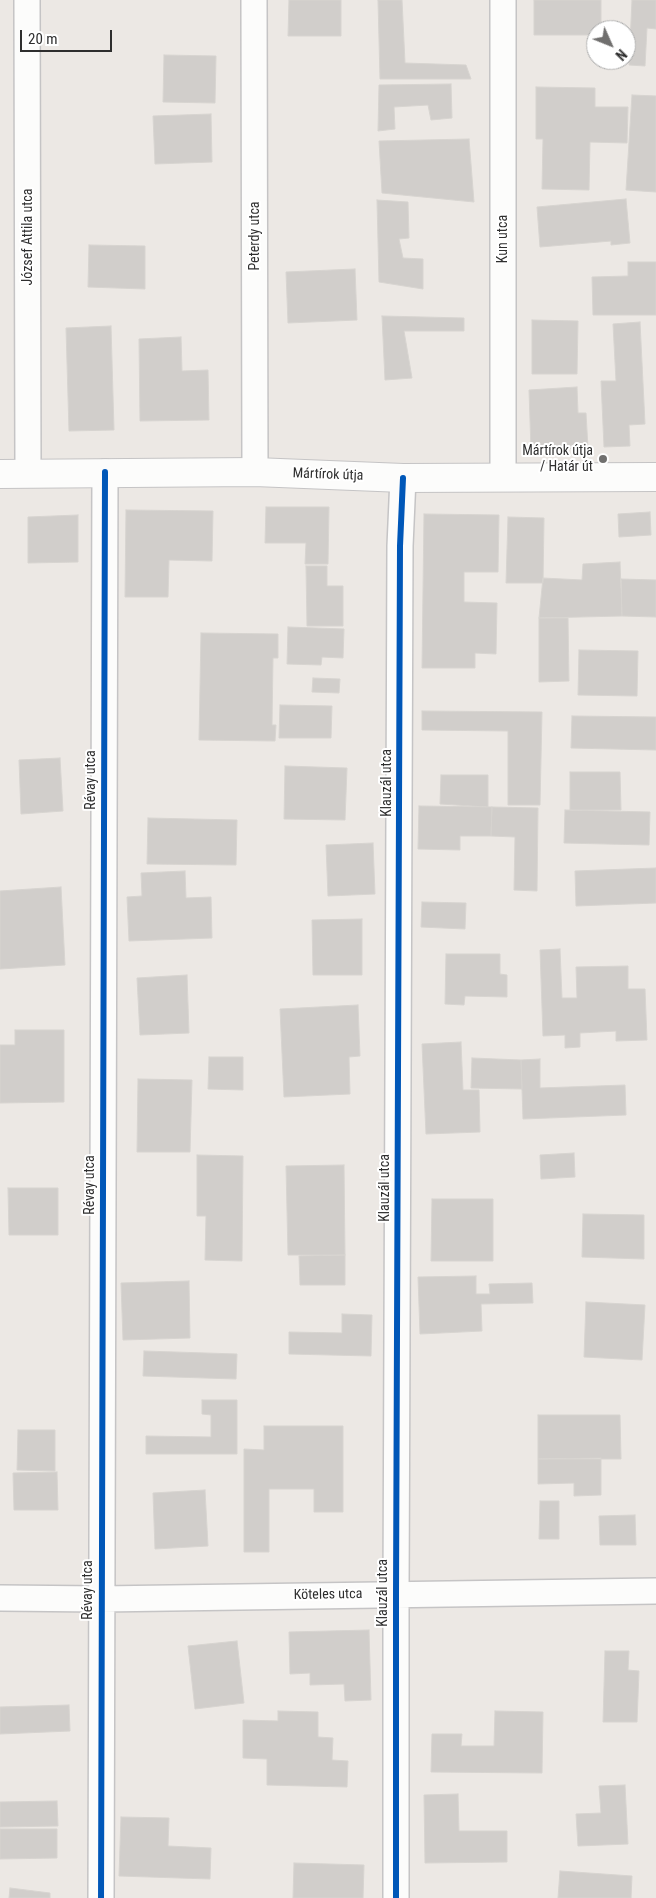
<!DOCTYPE html>
<meta charset="utf-8">
<style>
body{margin:0}
#map{position:relative;width:656px;height:1898px;overflow:hidden;background:#ece8e4;font-family:"Roboto Condensed",sans-serif}
canvas{display:block}
.north{position:absolute;left:586px;top:20px;width:50px;height:50px;box-sizing:border-box;background:#fff;border:1px solid #ababab;border-radius:50%;rotate:134deg;font-size:14px;font-weight:700;line-height:20px;text-align:center;color:#2e2e2e}
.north::after{content:'';display:block;margin:auto;width:18px;height:22px;background:#706f6e;clip-path:polygon(50% 0,100% 100%,50% 72%,0 100%)}
.scale{position:absolute;left:20px;top:30px;width:92px;height:22px;box-sizing:border-box;border:2px solid #2e2e2e;border-top:0;padding-left:6px;font-size:15px;line-height:18px;white-space:nowrap;color:#2e2e2e;-webkit-text-stroke:4px #fff;paint-order:stroke}
</style>
<div id="map">
<canvas width="656" height="1898"></canvas>
<div class="north">N</div>
<div class="scale">20 m</div>
</div>
<script>
const ctx = document.querySelector('canvas').getContext('2d');
ctx.lineJoin = 'round';
function fill(path, color) { ctx.fillStyle = color; ctx.fill(path, 'evenodd'); }
const poly = rows => new Path2D(rows.map(r => 'M' + r).join(''));
function strokePath(path, color, width, dash) { ctx.strokeStyle = color; ctx.lineWidth = width; ctx.lineCap = dash ? 'butt' : 'round'; ctx.setLineDash(dash || []); ctx.stroke(path); }
function drawText(font, color, halo, rows, align = 'center') {
  ctx.font = font + ' "Roboto Condensed",sans-serif'; ctx.lineWidth = 4; ctx.setLineDash([]); ctx.textBaseline = 'middle'; ctx.strokeStyle = halo; ctx.fillStyle = color; for (const [text, x, y, turn = 0] of rows) {
    ctx.save(); ctx.translate(x, y); ctx.rotate((+turn || 0) * Math.PI / 180); ctx.textAlign = isNaN(turn) ? turn : align; if (halo) ctx.strokeText(text, 0, 0); ctx.fillText(text, 0, 0); ctx.restore();
  }
}
const building = poly([
 [289,0,341,0,341,36,288,36,289,0],
 [378,0,402,0,405,63,466,65,471,79,380,79,378,0],
 [534,0,601,0,601,30,596,30,596,35,534,35,534,0],
 [632,0,656,0,656,29,647,28,645,66,629,65,632,0],
 [164,55,216,56,215,103,163,102,164,55],
 [451,84,452,118,431,120,428,105,394,107,395,129,378,131,379,85,451,84],
 [536,87,595,88,595,107,628,107,627,143,590,142,589,190,542,189,543,139,536,139,536,87],
 [632,95,656,96,656,192,626,190,632,95],
 [211,114,212,162,155,164,153,116,211,114],
 [469,139,474,202,382,193,379,141,469,139],
 [626,199,630,243,611,245,611,241,540,247,537,207,626,199],
 [377,200,408,202,409,238,399,239,403,258,423,259,423,289,379,282,377,200],
 [89,245,145,246,145,289,88,287,89,245],
 [628,262,656,262,656,315,593,315,592,277,628,276,628,262],
 [355,269,357,320,288,323,286,272,355,269],
 [382,316,464,318,464,331,404,331,412,378,385,380,382,316],
 [532,320,578,321,577,374,532,374,532,320],
 [640,322,645,424,629,425,630,446,604,447,601,381,616,381,613,324,640,322],
 [111,326,114,430,69,431,66,328,111,326],
 [181,337,182,371,208,370,209,420,140,421,139,339,181,337],
 [577,387,578,413,586,413,588,448,531,450,529,390,577,387],
 [266,507,329,507,328,564,305,564,306,543,265,543,266,507],
 [126,510,213,511,212,561,169,560,168,597,125,597,126,510],
 [650,512,651,535,619,537,618,514,650,512],
 [424,514,499,515,498,572,464,572,464,602,497,603,496,654,475,653,475,668,422,668,424,514],
 [78,515,78,562,28,563,28,517,78,515],
 [508,517,544,518,543,583,506,583,508,517],
 [620,562,622,616,539,618,543,578,582,580,583,564,620,562],
 [306,566,327,566,327,586,343,586,343,626,307,626,306,566],
 [621,579,656,580,656,617,622,616,621,579],
 [539,618,568,618,569,681,539,682,539,618],
 [288,627,344,629,343,658,322,657,321,665,287,664,288,627],
 [201,633,278,634,278,658,273,658,272,725,276,725,275,741,199,740,201,633],
 [579,650,638,651,637,696,578,695,579,650],
 [313,678,340,679,339,693,312,692,313,678],
 [280,705,332,706,331,738,279,738,280,705],
 [422,711,542,712,540,805,508,805,508,731,422,730,422,711],
 [572,716,656,717,656,750,571,748,572,716],
 [60,758,63,811,21,814,19,760,60,758],
 [285,766,347,768,345,820,284,819,285,766],
 [570,772,620,772,621,810,570,810,570,772],
 [441,775,488,775,488,807,440,804,441,775],
 [419,806,492,807,491,836,460,836,460,850,418,849,419,806],
 [492,807,538,808,537,891,514,890,515,837,491,836,492,807],
 [565,810,650,812,649,845,564,843,565,810],
 [148,818,237,820,236,865,147,864,148,818],
 [373,843,375,894,328,896,326,845,373,843],
 [656,868,656,903,576,906,575,871,656,868],
 [185,871,186,898,211,897,212,938,129,941,127,897,142,896,141,873,185,871],
 [61,887,65,965,0,969,0,891,61,887],
 [422,902,466,903,465,929,421,927,422,902],
 [362,919,362,975,313,975,312,920,362,919],
 [560,949,562,998,577,998,576,967,628,966,628,989,645,989,647,1040,616,1041,616,1031,580,1033,580,1047,565,1048,565,1035,543,1036,540,950,560,949],
 [446,954,500,954,500,974,507,975,507,997,465,996,464,1005,445,1004,446,954],
 [187,975,189,1033,140,1035,137,978,187,975],
 [358,1005,360,1056,349,1057,350,1094,284,1097,280,1009,358,1005],
 [15,1030,64,1030,64,1102,0,1103,0,1045,15,1045,15,1030],
 [461,1042,463,1090,479,1090,480,1132,426,1134,422,1044,461,1042],
 [209,1057,243,1057,243,1090,208,1089,209,1057],
 [472,1058,521,1060,522,1089,471,1088,472,1058],
 [540,1059,540,1088,625,1085,626,1115,523,1119,521,1060,540,1059],
 [138,1079,192,1080,190,1152,137,1152,138,1079],
 [574,1153,575,1177,541,1179,540,1155,574,1153],
 [197,1155,243,1156,242,1261,205,1260,206,1216,197,1216,197,1155],
 [344,1165,345,1255,288,1255,286,1166,344,1165],
 [8,1188,58,1188,58,1235,9,1235,8,1188],
 [432,1199,493,1199,493,1261,431,1261,432,1199],
 [583,1214,644,1215,644,1259,582,1257,583,1214],
 [345,1255,345,1285,300,1285,299,1256,345,1255],
 [476,1276,476,1294,490,1294,489,1284,532,1283,533,1303,481,1304,482,1331,420,1334,418,1277,476,1276],
 [189,1281,190,1338,123,1340,121,1283,189,1281],
 [586,1302,645,1305,642,1360,584,1357,586,1302],
 [342,1314,372,1315,371,1356,289,1354,289,1332,342,1333,342,1314],
 [144,1351,237,1354,236,1379,143,1376,144,1351],
 [202,1400,237,1400,237,1454,146,1454,146,1436,211,1437,211,1415,202,1414,202,1400],
 [538,1415,620,1415,621,1459,538,1459,538,1415],
 [264,1426,343,1426,343,1512,314,1512,314,1489,269,1489,269,1552,244,1552,244,1449,264,1450,264,1426],
 [18,1430,55,1430,55,1471,17,1470,18,1430],
 [601,1458,601,1495,574,1496,574,1483,538,1484,538,1459,601,1458],
 [57,1472,58,1510,14,1510,13,1473,57,1472],
 [205,1490,208,1546,155,1549,153,1493,205,1490],
 [540,1501,559,1501,559,1539,539,1539,540,1501],
 [635,1515,636,1545,600,1545,599,1516,635,1515],
 [369,1630,371,1700,345,1701,344,1684,310,1685,310,1673,290,1674,289,1632,369,1630],
 [237,1641,244,1703,195,1709,188,1646,237,1641],
 [605,1651,629,1651,628,1670,639,1671,637,1722,603,1722,605,1651],
 [69,1705,70,1731,0,1734,0,1707,69,1705],
 [278,1711,318,1712,318,1737,333,1738,332,1760,348,1761,347,1787,267,1785,267,1759,243,1758,243,1720,278,1721,278,1711],
 [495,1711,543,1712,542,1773,431,1772,432,1734,462,1734,461,1746,494,1746,495,1711],
 [625,1785,628,1844,578,1846,576,1814,601,1813,599,1786,625,1785],
 [458,1794,459,1831,507,1831,507,1862,425,1863,424,1795,458,1794],
 [57,1801,58,1826,0,1827,0,1802,57,1801],
 [121,1817,169,1818,168,1846,211,1848,210,1879,119,1876,121,1817],
 [0,1829,57,1829,57,1858,0,1859,0,1829],
 [294,1863,364,1865,363,1898,293,1898,294,1863],
 [560,1871,632,1876,631,1898,558,1898,560,1871],
 [10,1888,50,1893,50,1898,9,1898,10,1888]
]);
fill(building, '#d1cecb');
strokePath(building, '#d7d4d0', 1);
const minor = poly([
 [27,0,28,473],
 [254,0,255,472],
 [503,478,503,0],
 [0,1598,101,1599,656,1591],
 [101,1898,105,472],
 [396,1898,396,1594,400,546,403,478]
]);
const tertiary = poly([
 [0,474,255,472,403,478,656,477]
]);
strokePath(minor, '#c5c4c5', 28);
strokePath(tertiary, '#c5c4c5', 30);
strokePath(minor, '#fcfcfb', 25);
strokePath(tertiary, '#fcfcfb', 28);
strokePath(poly([
 [101,1898,105,472],
 [396,1898,396,1594,400,546,403,478]
]), '#0057b8', 6);
for (const [x, y, r, color] of [
 [603,459,5,"#706f6e"]
]) { const dot = new Path2D(); dot.arc(x, y, r, 0, 2 * Math.PI); ctx.fillStyle = color; ctx.fill(dot); strokePath(dot, '#fff', 2); }
drawText('14px', '#2e2e2e', '#fff', [
 ["Peterdy utca",255,236,-90],
 ["József Attila utca",28,237,-90],
 ["Kun utca",503,239,-90],
 ["Mártírok útja",328,475,2],
 ["Révay utca",91,780,-90],
 ["Klauzál utca",387,783,-90],
 ["Révay utca",90,1185,-90],
 ["Klauzál utca",385,1188,-90],
 ["Révay utca",88,1590,-90],
 ["Klauzál utca",383,1593,-90],
 ["Köteles utca",328,1595,-1]
]);
drawText('14px', '#2e2e2e', '#fff', [
 ["Mártírok útja",593,451],
 ["/ Határ út",593,467]
], 'right');
</script>
